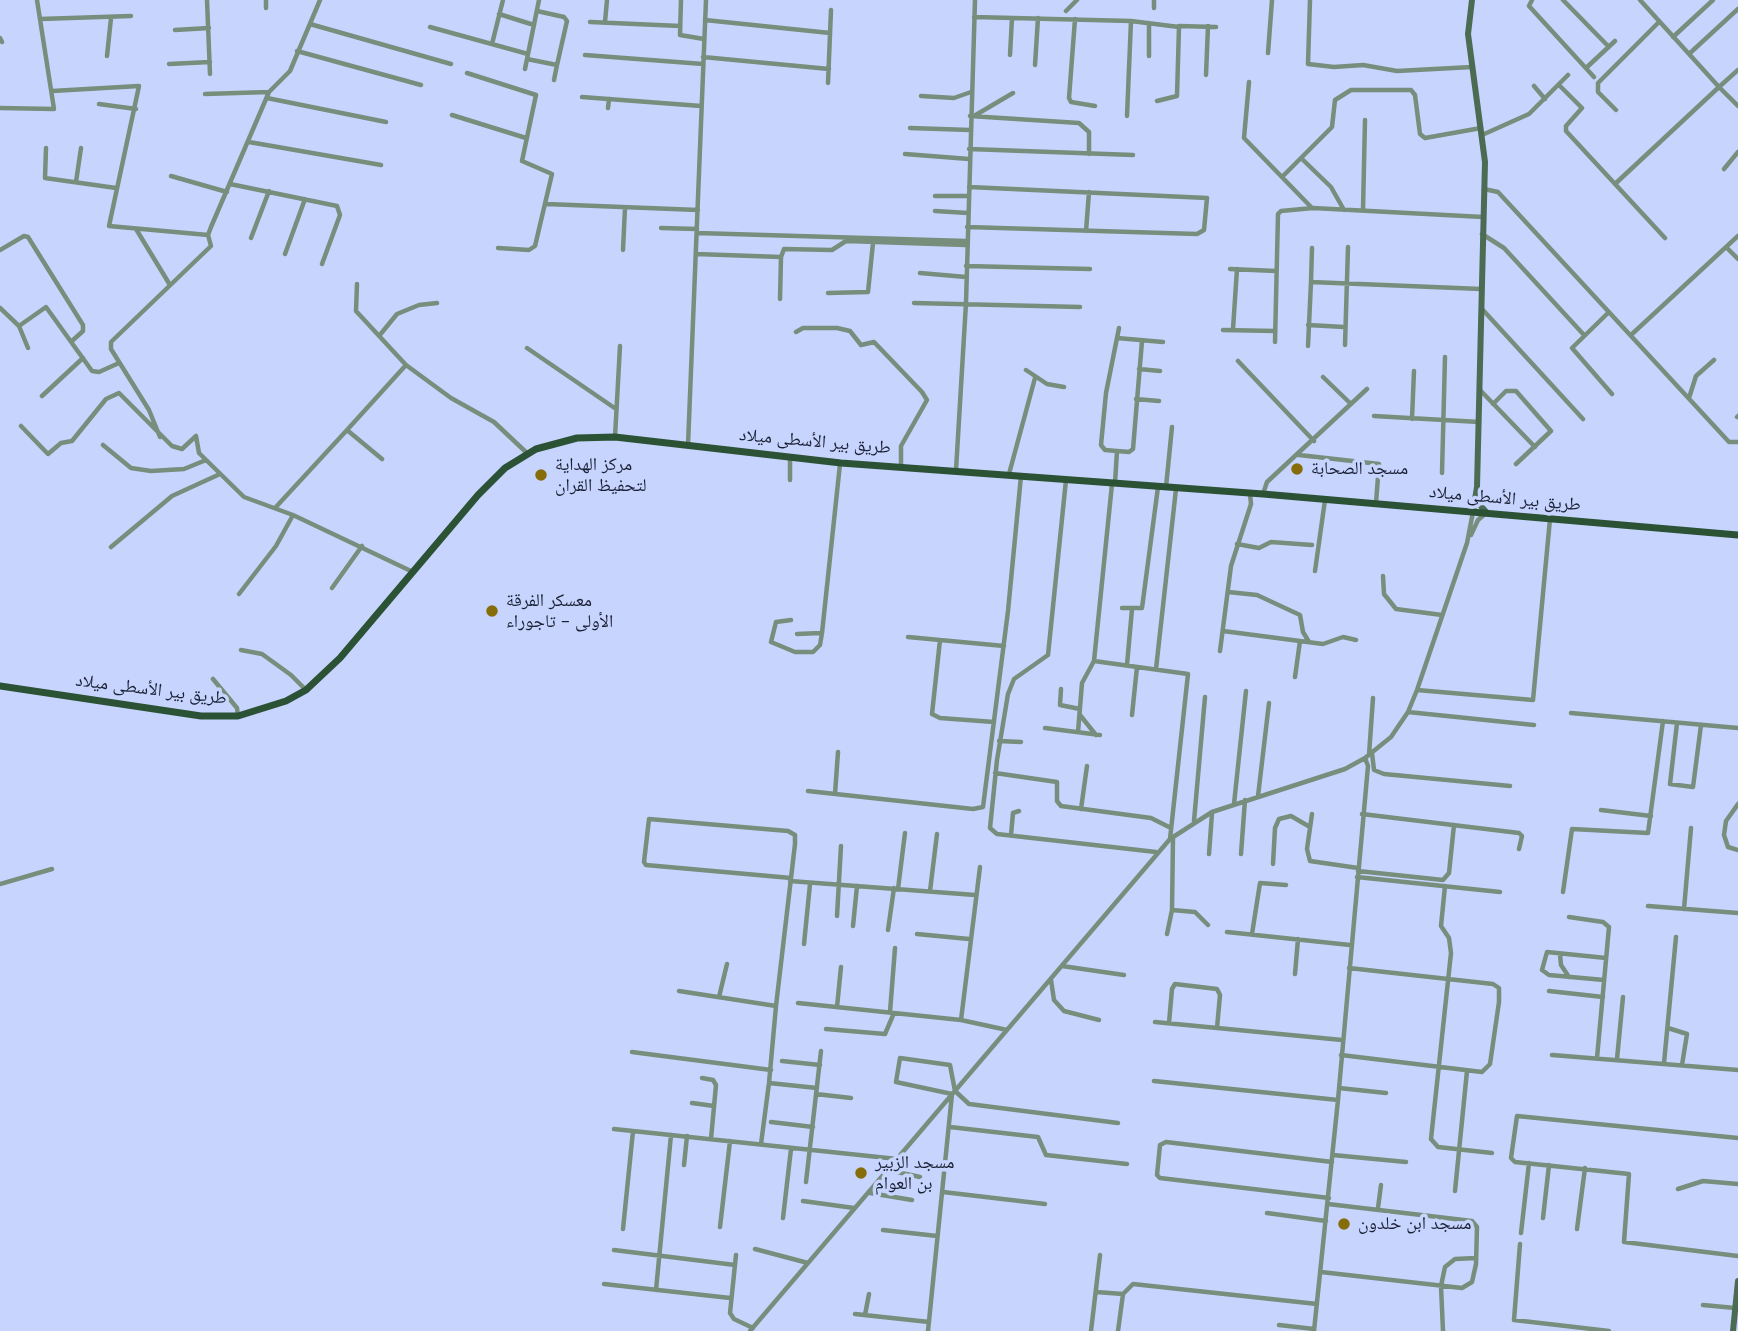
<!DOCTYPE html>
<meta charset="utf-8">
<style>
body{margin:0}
canvas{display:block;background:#c6d4fe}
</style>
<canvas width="1738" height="1331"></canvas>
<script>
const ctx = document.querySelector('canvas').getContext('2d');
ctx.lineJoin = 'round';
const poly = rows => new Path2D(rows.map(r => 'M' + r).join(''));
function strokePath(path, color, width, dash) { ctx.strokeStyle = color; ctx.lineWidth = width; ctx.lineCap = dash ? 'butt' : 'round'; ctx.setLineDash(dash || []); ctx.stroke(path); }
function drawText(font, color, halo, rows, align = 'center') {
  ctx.font = font + ' "DM Sans","Noto Naskh Arabic",sans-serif'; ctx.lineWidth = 7; ctx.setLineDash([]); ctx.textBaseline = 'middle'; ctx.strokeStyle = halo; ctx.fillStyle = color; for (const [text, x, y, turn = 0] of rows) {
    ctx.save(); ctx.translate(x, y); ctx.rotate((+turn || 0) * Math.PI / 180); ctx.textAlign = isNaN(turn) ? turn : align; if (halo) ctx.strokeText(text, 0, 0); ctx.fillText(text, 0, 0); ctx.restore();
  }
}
strokePath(poly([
 [207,0,210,74],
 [266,0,266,8],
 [681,0,680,35,704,39],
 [1154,0,1154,8],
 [1310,0,1308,64,1334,67,1363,65,1397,71,1472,67],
 [1532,0,1529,6,1594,77],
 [1563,0,1609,47],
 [1066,11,1077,0],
 [499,14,534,25],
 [974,17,1131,21,1179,27,1177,96,1157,101],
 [40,19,131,16],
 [1075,19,1069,98,1071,102,1095,106],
 [705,20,830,33],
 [590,22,680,26],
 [605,22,607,0],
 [310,24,451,64],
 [1179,26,1216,27],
 [430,27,528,54],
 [175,30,209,28],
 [1673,37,1713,0],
 [0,38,2,42],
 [492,44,503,0],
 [297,51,421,85],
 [1268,53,1272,0],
 [1689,54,1738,9],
 [585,55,703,64],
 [1010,55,1012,18],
 [107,56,111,18],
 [1149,56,1149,23],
 [703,57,829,69],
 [527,59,557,65,567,21,564,17,537,11],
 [169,64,210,62],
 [1035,65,1038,18],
 [1586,68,1615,41],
 [525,69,539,0],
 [1738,70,1719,87,1738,106],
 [467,73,536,95,522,161,552,174,535,246,529,250,498,248],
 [1206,75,1208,26],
 [554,80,557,65],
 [1249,82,1244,138,1312,208],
 [828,83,831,10],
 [1559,85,1582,108,1566,126,1566,131,1665,238],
 [1534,86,1545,99],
 [52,91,139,86,109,226,208,235],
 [205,94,269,92],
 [921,96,954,98,971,92],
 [582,97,701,106],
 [267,98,386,122],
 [99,104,136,109],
 [0,108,54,109,37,0],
 [608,108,609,99],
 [1616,110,1598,92,1598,83,1659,22],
 [452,115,526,138],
 [970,116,1079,123,1089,132,1089,154],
 [974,116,1013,93],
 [1127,116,1131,21],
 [910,128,970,130],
 [1482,135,1529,114,1568,75],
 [249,142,381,165],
 [46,148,45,178,116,188],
 [969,149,1133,155],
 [905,154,969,159],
 [1301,158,1331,187,1344,210],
 [1724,169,1738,152],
 [171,176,227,192],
 [1282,177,1332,127,1335,100,1351,90,1411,90,1415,95,1420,134,1425,138,1481,128],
 [76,182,81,148],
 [230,184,337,206,340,215,322,264],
 [1615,184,1719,87,1640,0],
 [1484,189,1498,192,1729,442,1738,442],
 [935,196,968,196],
 [546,204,698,210],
 [1363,210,1365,120],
 [935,211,968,213],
 [967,227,1197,234,1204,230,1207,198,969,187],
 [661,228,697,229],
 [136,229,170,285],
 [1086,231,1089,192],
 [697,233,966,241],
 [1482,234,1504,248,1584,335],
 [251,238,269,191],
 [1726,247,1738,259],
 [0,250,24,236,28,237,83,325,83,331,72,341],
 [623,250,625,208],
 [285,254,305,199],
 [696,254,781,257,780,299],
 [781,257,784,249,832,250,846,241,966,245],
 [966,266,1090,269],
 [1230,269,1276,271],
 [920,273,966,277],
 [1311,282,1312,248],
 [828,293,868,292,873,243],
 [914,303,1080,307],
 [0,308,19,326,28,348],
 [1482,309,1583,419],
 [1609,312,1572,348,1612,394],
 [1308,325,1344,327],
 [19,326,46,307,92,371,99,372,119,363],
 [1119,328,1106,393,1101,445,1105,450,1129,452,1133,449,1142,341],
 [1233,329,1237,269],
 [1223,330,1275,331],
 [796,332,803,328,837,328,850,331,861,345,874,342,922,392,927,400,901,446,901,465],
 [1631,335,1738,236],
 [379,336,397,314,419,305,437,303],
 [1117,338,1163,342],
 [1275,342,1278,214,1281,211,1313,208,1483,217],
 [1345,345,1348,247],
 [1308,346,1311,282,1481,289],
 [527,348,616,409],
 [1238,361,1314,441],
 [406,365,451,398,494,422,528,454],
 [1139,369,1160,371],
 [1026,370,1047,384,1064,387],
 [1323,377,1351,404],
 [1480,390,1535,447],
 [42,396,83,358],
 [1689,398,1696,376,1714,360],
 [1136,399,1159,401],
 [1493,404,1506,391,1516,391,1551,431,1516,464],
 [1374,416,1479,422],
 [1737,417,1738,416],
 [1412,419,1414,371],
 [21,426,48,454,61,443,72,441,106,399,119,393,172,446,182,449,196,436,199,453,244,497,293,515,413,572],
 [347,430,406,365,356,311,357,284],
 [160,437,149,410,111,349,111,342,211,246,208,235,211,227,269,92,290,71,320,0],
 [615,437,620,346],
 [103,445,131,468,151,471,184,469,206,460],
 [688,445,706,0],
 [1299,455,1379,464,1376,503],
 [956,470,966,303,975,0],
 [1442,473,1445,357],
 [1009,474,1035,378],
 [790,480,790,458],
 [1066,480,1048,655,1014,679,1008,694,997,760,990,828,997,834,1156,852],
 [1115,483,1117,451],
 [1112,484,1094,661,1188,674,1170,839],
 [1166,487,1172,427],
 [1263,494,1267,482,1367,389],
 [275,508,347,430,382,459],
 [1471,535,1478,520,1485,514],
 [1237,544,1259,548,1271,542,1312,545],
 [111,547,172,496,220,474],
 [1315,571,1325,500],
 [1383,576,1384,594,1396,609,1442,615],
 [332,588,362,546],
 [1228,592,1257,595,1300,615,1303,632,1309,642],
 [239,594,276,546,293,515],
 [1122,608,1142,608,1158,487],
 [791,620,776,622,771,642,795,652,813,652,820,645,822,633,840,464],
 [1223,631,1323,644,1343,637,1356,640],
 [797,634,821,633],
 [908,637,1004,646],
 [940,640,932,714,940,718,994,722],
 [241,650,262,654,291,675,306,690],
 [1220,651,1231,566,1251,504,1250,494],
 [1127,665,1132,609],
 [1156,669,1176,489],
 [1295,677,1300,641],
 [213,679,237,708,238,716],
 [1061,689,1060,705,1080,709],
 [1417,690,1533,700,1550,519],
 [1408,712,1534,725],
 [1571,713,1738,728],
 [1080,715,1096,735],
 [1132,715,1137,667],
 [1677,723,1670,784,1693,787,1701,725],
 [1045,728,1100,735],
 [1078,732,1082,683,1094,661],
 [999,741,1021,742],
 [1372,753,1374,770,1384,774,1510,786],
 [1369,755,1373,698],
 [995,773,1057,782,1057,801,1061,806,1151,818,1171,828],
 [808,791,973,809,983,807,1008,611,1021,476],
 [835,794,838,752],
 [1258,796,1269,703],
 [1234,804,1246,691],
 [1738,804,1726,821,1724,835,1728,847,1738,850],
 [1081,809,1087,766],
 [1601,810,1651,816],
 [1312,814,1307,849,1310,861,1358,868],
 [1362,814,1519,833,1522,836,1519,849],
 [1194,821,1205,697],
 [1011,835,1013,813,1019,811],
 [1209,854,1212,813],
 [1241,854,1245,800],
 [1273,864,1275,828,1279,819,1291,816,1310,827],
 [1358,871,1443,880,1449,873,1454,825],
 [1357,877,1500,892],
 [790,881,975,895],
 [0,884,52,869],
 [1445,886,1441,926,1449,938,1451,953,1431,1139,1438,1147,1492,1153],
 [898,889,905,833],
 [930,891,937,834],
 [1563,892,1572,829,1648,833,1663,721],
 [1648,906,1738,913],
 [1684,909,1691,828],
 [1172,910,1195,912,1208,925],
 [837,916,841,846],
 [1569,917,1603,922,1609,927,1597,1058],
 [853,926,857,886],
 [888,930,894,888],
 [1227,932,1350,945],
 [917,934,969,939],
 [1167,934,1172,910,1173,838],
 [1252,934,1260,883,1286,885],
 [804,944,810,884],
 [1560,954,1561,965,1569,977],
 [1062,966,1124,975],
 [1295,974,1298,939],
 [1051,980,1054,1000,1064,1011,1099,1020],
 [1604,980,1549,975,1542,970,1547,952,1606,958],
 [679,991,776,1006],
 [1549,991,1603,997],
 [719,997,727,964],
 [798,1003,961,1020,1007,1030],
 [837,1007,841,967],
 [890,1012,895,948],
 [961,1020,980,867],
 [1155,1022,1342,1040],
 [1169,1023,1172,989,1175,984,1217,989,1220,995,1217,1028],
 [1668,1028,1687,1034,1682,1065],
 [826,1029,885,1034,894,1013],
 [632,1052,771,1070],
 [1341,1055,1482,1072,1490,1064,1499,1002,1499,988,1493,984,1349,968],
 [1552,1055,1738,1070],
 [1617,1059,1623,997],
 [782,1061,820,1065],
 [1664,1063,1676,937],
 [702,1078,713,1080,716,1085,711,1139],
 [1154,1081,1338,1100],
 [769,1083,817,1088],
 [1339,1088,1386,1093],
 [816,1094,851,1098],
 [692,1103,714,1106],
 [771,1122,813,1127],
 [950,1127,1038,1137,1046,1155,1127,1164],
 [614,1129,897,1159],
 [1738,1138,1517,1116,1511,1158,1515,1162,1629,1174,1624,1242,1738,1256],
 [761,1144,769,1083,776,1006,795,844,795,835,788,831,649,819,644,862,646,865,791,878],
 [1333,1155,1406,1162],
 [684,1165,687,1136],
 [888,1170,920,1177],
 [806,1182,821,1051],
 [1678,1189,1703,1181,1738,1184],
 [1455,1191,1467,1071],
 [943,1192,1045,1204],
 [870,1193,912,1200],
 [1329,1198,1160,1178,1157,1175,1160,1145,1166,1142,1332,1162],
 [803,1201,854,1208],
 [1378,1208,1381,1185],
 [1267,1213,1326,1221],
 [783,1218,791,1149],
 [1543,1218,1549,1165],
 [720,1227,730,1141],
 [623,1229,633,1131],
 [1577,1229,1585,1168],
 [883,1230,937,1236],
 [1521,1233,1529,1163],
 [1520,1244,1514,1320,1609,1331],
 [755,1249,808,1263],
 [614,1250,735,1265],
 [736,1255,730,1313,734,1319,753,1328],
 [1321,1272,1462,1288,1472,1282,1476,1264,1477,1227,1472,1221,1328,1204],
 [604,1284,730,1298],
 [656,1290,671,1135],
 [1096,1292,1123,1294],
 [1703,1305,1735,1308],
 [855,1314,929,1322],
 [865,1315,869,1294],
 [1279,1325,1314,1329],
 [750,1331,1170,839,1212,812,1345,769,1365,758,1391,737,1408,712,1417,690,1467,543,1473,512],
 [928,1331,952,1094,896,1082,900,1058,950,1065,955,1091,969,1104,1118,1123],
 [1091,1331,1100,1255],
 [1118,1331,1123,1294,1133,1284,1317,1304],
 [1314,1331,1338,1100,1368,766,1365,758],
 [1443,1331,1441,1286,1445,1267,1455,1259,1476,1258]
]), '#798d7d', 4.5);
strokePath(poly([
 [1472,0,1468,34,1485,162,1477,487,1473,512],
 [1478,492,1480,505,1487,513],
 [1733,1331,1738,1281]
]), '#4c6b53', 6);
strokePath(poly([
 [0,686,201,716,238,716,286,701,306,690,340,658,478,495,505,468,536,449,577,438,615,437,841,463,1263,494,1738,535]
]), '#2c5236', 7);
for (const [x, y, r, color] of [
 [1297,469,7,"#876c0a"],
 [541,475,7,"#876c0a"],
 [492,611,7,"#876c0a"],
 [861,1173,7,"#876c0a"],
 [1344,1224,7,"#876c0a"]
]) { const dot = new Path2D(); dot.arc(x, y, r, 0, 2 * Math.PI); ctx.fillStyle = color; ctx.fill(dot); strokePath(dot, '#c6d4fe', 2.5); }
drawText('18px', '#1a1f33', '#c6d4fe', [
 ["طريق بير الأسطى ميلاد",815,442,5],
 ["طريق بير الأسطى ميلاد",1505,499,5],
 ["طريق بير الأسطى ميلاد",151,690,7]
]);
drawText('18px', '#1a1f33', '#c6d4fe', [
 ["مركز الهداية",555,465],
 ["لتحفيظ القران",555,486],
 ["مسجد الصحابة",1311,469],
 ["معسكر الفرقة",506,601],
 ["الأولى - تاجوراء",506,622],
 ["مسجد الزبير",875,1163],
 ["بن العوام",875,1184],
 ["مسجد ابن خلدون",1358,1224]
], 'left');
</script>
